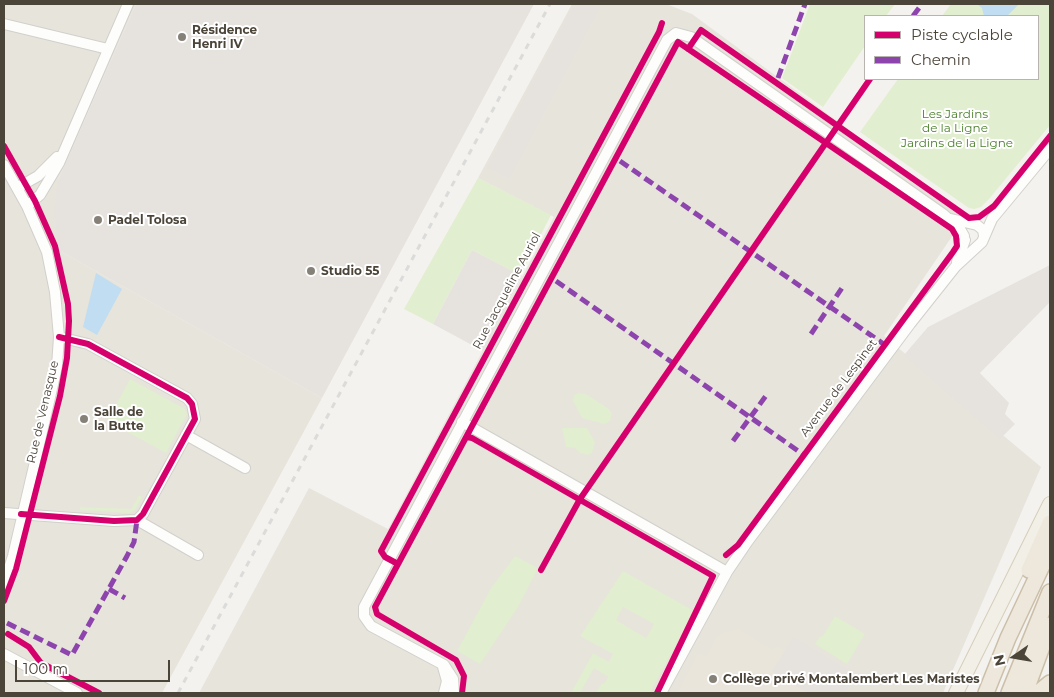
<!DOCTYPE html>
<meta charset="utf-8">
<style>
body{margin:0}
#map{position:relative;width:1054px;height:697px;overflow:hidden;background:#f4f2ee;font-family:Montserrat,sans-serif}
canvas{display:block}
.frame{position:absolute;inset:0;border:5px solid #4b4439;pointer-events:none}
.legend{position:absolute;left:864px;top:15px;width:175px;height:65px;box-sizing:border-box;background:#fff;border:1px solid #b7b4b0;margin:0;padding:6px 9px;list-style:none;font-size:15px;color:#4b4439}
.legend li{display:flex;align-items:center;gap:10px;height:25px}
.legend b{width:25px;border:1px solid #b7b4b0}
.north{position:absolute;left:989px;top:632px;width:50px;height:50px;-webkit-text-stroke:4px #fff;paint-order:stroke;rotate:257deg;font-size:14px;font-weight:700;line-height:20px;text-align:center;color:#4b4439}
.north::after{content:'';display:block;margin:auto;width:18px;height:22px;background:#4b4439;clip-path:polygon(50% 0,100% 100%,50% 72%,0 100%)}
.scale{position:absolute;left:15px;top:660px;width:155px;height:22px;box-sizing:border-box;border:2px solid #4b4439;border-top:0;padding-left:6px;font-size:15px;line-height:18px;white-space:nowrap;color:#4b4439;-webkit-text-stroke:4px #fff;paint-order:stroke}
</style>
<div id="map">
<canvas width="1054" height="697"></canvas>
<div class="frame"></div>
<ul class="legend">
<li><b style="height:6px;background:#d6006c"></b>Piste cyclable</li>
<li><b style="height:6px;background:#8e44ad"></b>Chemin</li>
</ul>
<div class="north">N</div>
<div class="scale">100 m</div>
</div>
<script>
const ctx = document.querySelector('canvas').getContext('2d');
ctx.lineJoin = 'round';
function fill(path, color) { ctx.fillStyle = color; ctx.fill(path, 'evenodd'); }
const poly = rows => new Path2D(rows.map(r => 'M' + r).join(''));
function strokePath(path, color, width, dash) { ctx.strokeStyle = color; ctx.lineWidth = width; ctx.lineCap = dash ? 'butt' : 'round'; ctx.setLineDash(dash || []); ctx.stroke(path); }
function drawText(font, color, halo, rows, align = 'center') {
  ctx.font = font + ' Montserrat,sans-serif'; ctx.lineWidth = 4; ctx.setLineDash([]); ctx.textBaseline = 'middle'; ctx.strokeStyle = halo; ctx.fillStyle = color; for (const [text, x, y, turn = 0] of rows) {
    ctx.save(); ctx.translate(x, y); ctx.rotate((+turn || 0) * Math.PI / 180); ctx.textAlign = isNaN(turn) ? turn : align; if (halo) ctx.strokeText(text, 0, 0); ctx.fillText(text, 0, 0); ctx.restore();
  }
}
fill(poly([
 [4,4,136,4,58,180,60,251,322,398,162,693,4,693],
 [572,4,666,4,692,14,966,216,884,336,1041,467,943,693,199,693,309,488,388,529,554,217,478,178]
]), '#e7e4dc');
fill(poly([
 [136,4,534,4,322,398,60,251,54,212,58,180]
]), '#e6e2de');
fill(poly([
 [739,629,773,650,776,646,785,651,773,672,808,693,677,693,698,653,707,657,717,637,722,633]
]), '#eae5da');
fill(poly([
 [810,4,895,4,886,16,865,16,865,46,823,107,782,78],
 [951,4,1050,4,1050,125,989,199,981,207,974,209,969,208,860,132,898,79,1038,79,1038,16,942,16],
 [478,178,551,215,520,275,472,250,433,324,404,309],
 [130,379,185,409,187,414,166,453,107,421],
 [578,393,586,394,609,409,612,413,610,421,604,424,582,418,573,401,574,395],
 [562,428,587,428,595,442,592,453,589,455,580,453,575,448,566,447],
 [139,495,142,497,135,510,129,513,80,510,80,507,131,509],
 [515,556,538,568,518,607,480,664,457,651,491,588],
 [623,571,694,611,650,693,598,693,596,692,602,683,604,684,608,677,594,668,580,693,571,693,593,653,609,662,613,654,580,636],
 [623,607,654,624,646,638,616,620],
 [835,616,865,634,847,664,815,644,820,636,822,637]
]), '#e1eecf');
fill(poly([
 [353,4,434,4,416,38],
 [468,4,512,4,504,23],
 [574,4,601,5,509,179,487,168],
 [245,7,259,14,251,28,238,20],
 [233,32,247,39,239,53,226,46],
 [201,66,225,79,218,93,193,80],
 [153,103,181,118,177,125,150,110],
 [185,199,263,241,265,247,254,268,178,227,181,221,251,259,259,246,182,203],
 [169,231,230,264,229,266,168,233],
 [472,250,522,276,483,351,433,324],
 [1050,265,1050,302,980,373,1009,403,1005,414,1015,424,1000,439,904,355,928,327],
 [794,637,856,675,845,693,808,693,772,671]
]), '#e6e3df');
fill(poly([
 [977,4,1019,4,1007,16,984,16,982,8],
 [96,273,122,289,97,335,83,327]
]), '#c0ddf1');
const minor = poly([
 [4,24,108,49],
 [4,165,27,206,47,252,55,292,59,337,57,366,51,393,13,556,4,584],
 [17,188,38,176,57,157],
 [27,206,40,195,59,163,128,4],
 [951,219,977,225,983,230,984,236],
 [957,262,965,240],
 [462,422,727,572],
 [186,435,245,468],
 [4,513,114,521,137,520,143,514,195,419,192,404,187,398,88,344,59,337],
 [137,520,198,555],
 [4,654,77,693],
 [443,667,447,681,444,693],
 [454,693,453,679,444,665,371,626,364,616,364,607,667,40,676,33,691,37,943,214,960,229,964,236],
 [661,693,727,572,748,541,910,324,956,266,982,242,992,219,1050,149]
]);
const major = poly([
 [956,693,1050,504]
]);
const highway = poly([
 [1029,570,1050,523],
 [986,693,1008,638,1050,549],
 [1009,693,1050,592],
 [1025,693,1050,625],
 [1038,693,1050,683]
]);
strokePath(minor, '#d2d0cb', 12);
strokePath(major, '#d6cebb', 16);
strokePath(highway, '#ccbfa9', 18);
strokePath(minor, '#fdfdfc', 10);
strokePath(major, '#f2efe6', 14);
strokePath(highway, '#ede8db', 15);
strokePath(poly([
 [178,693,550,4]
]), '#dbdbda', 3, [6, 6]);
strokePath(poly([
 [913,16,922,4],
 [778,78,805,4],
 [620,161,885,345],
 [556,281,804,455],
 [811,334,844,285],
 [733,441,768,393],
 [109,589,125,598],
 [7,623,72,655,127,556,134,542,137,520]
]), '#8e44ad', 5, [10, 5]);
strokePath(poly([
 [688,49,701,30,969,218,979,217,994,206,1050,136],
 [4,146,35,201,55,246,68,304,69,321,67,358,60,396,16,569,4,601],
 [467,437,472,438,713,576,657,693],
 [21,514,114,521,137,520,143,514,195,419,192,404,187,398,88,344,59,337],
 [398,564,385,557,381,551,659,32,662,23],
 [541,570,580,499,870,79],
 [8,634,29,647,41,663,99,693],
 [462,693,464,676,456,660,377,614,375,607,678,42,952,229,956,236,957,246,953,252,738,545,726,555]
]), '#d6006c', 6);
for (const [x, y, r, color] of [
 [182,37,5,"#868178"],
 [98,220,5,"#868178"],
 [311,271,5,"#868178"],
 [84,419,5,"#868178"],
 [713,679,5,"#868178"]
]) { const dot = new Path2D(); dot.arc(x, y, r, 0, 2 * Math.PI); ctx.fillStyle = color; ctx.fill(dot); strokePath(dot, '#fff', 2); }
drawText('bold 12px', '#4b4439', '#fff', [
 ["Résidence",192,30],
 ["Henri IV",192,44],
 ["Padel Tolosa",108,220],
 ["Studio 55",321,271],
 ["Salle de",94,412],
 ["la Butte",94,426],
 ["Collège privé Montalembert Les Maristes",723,679]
], 'left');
drawText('12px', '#4a7f2a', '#fff', [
 ["Les Jardins",955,114],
 ["de la Ligne",955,128],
 ["Jardins de la Ligne",957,143]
]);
drawText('12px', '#4b4439', '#fff', [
 ["Rue Jacqueline Auriol",507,291,-62],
 ["Avenue de Lespinet",839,388,-53],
 ["Rue de Venasque",43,412,-77]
]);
</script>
